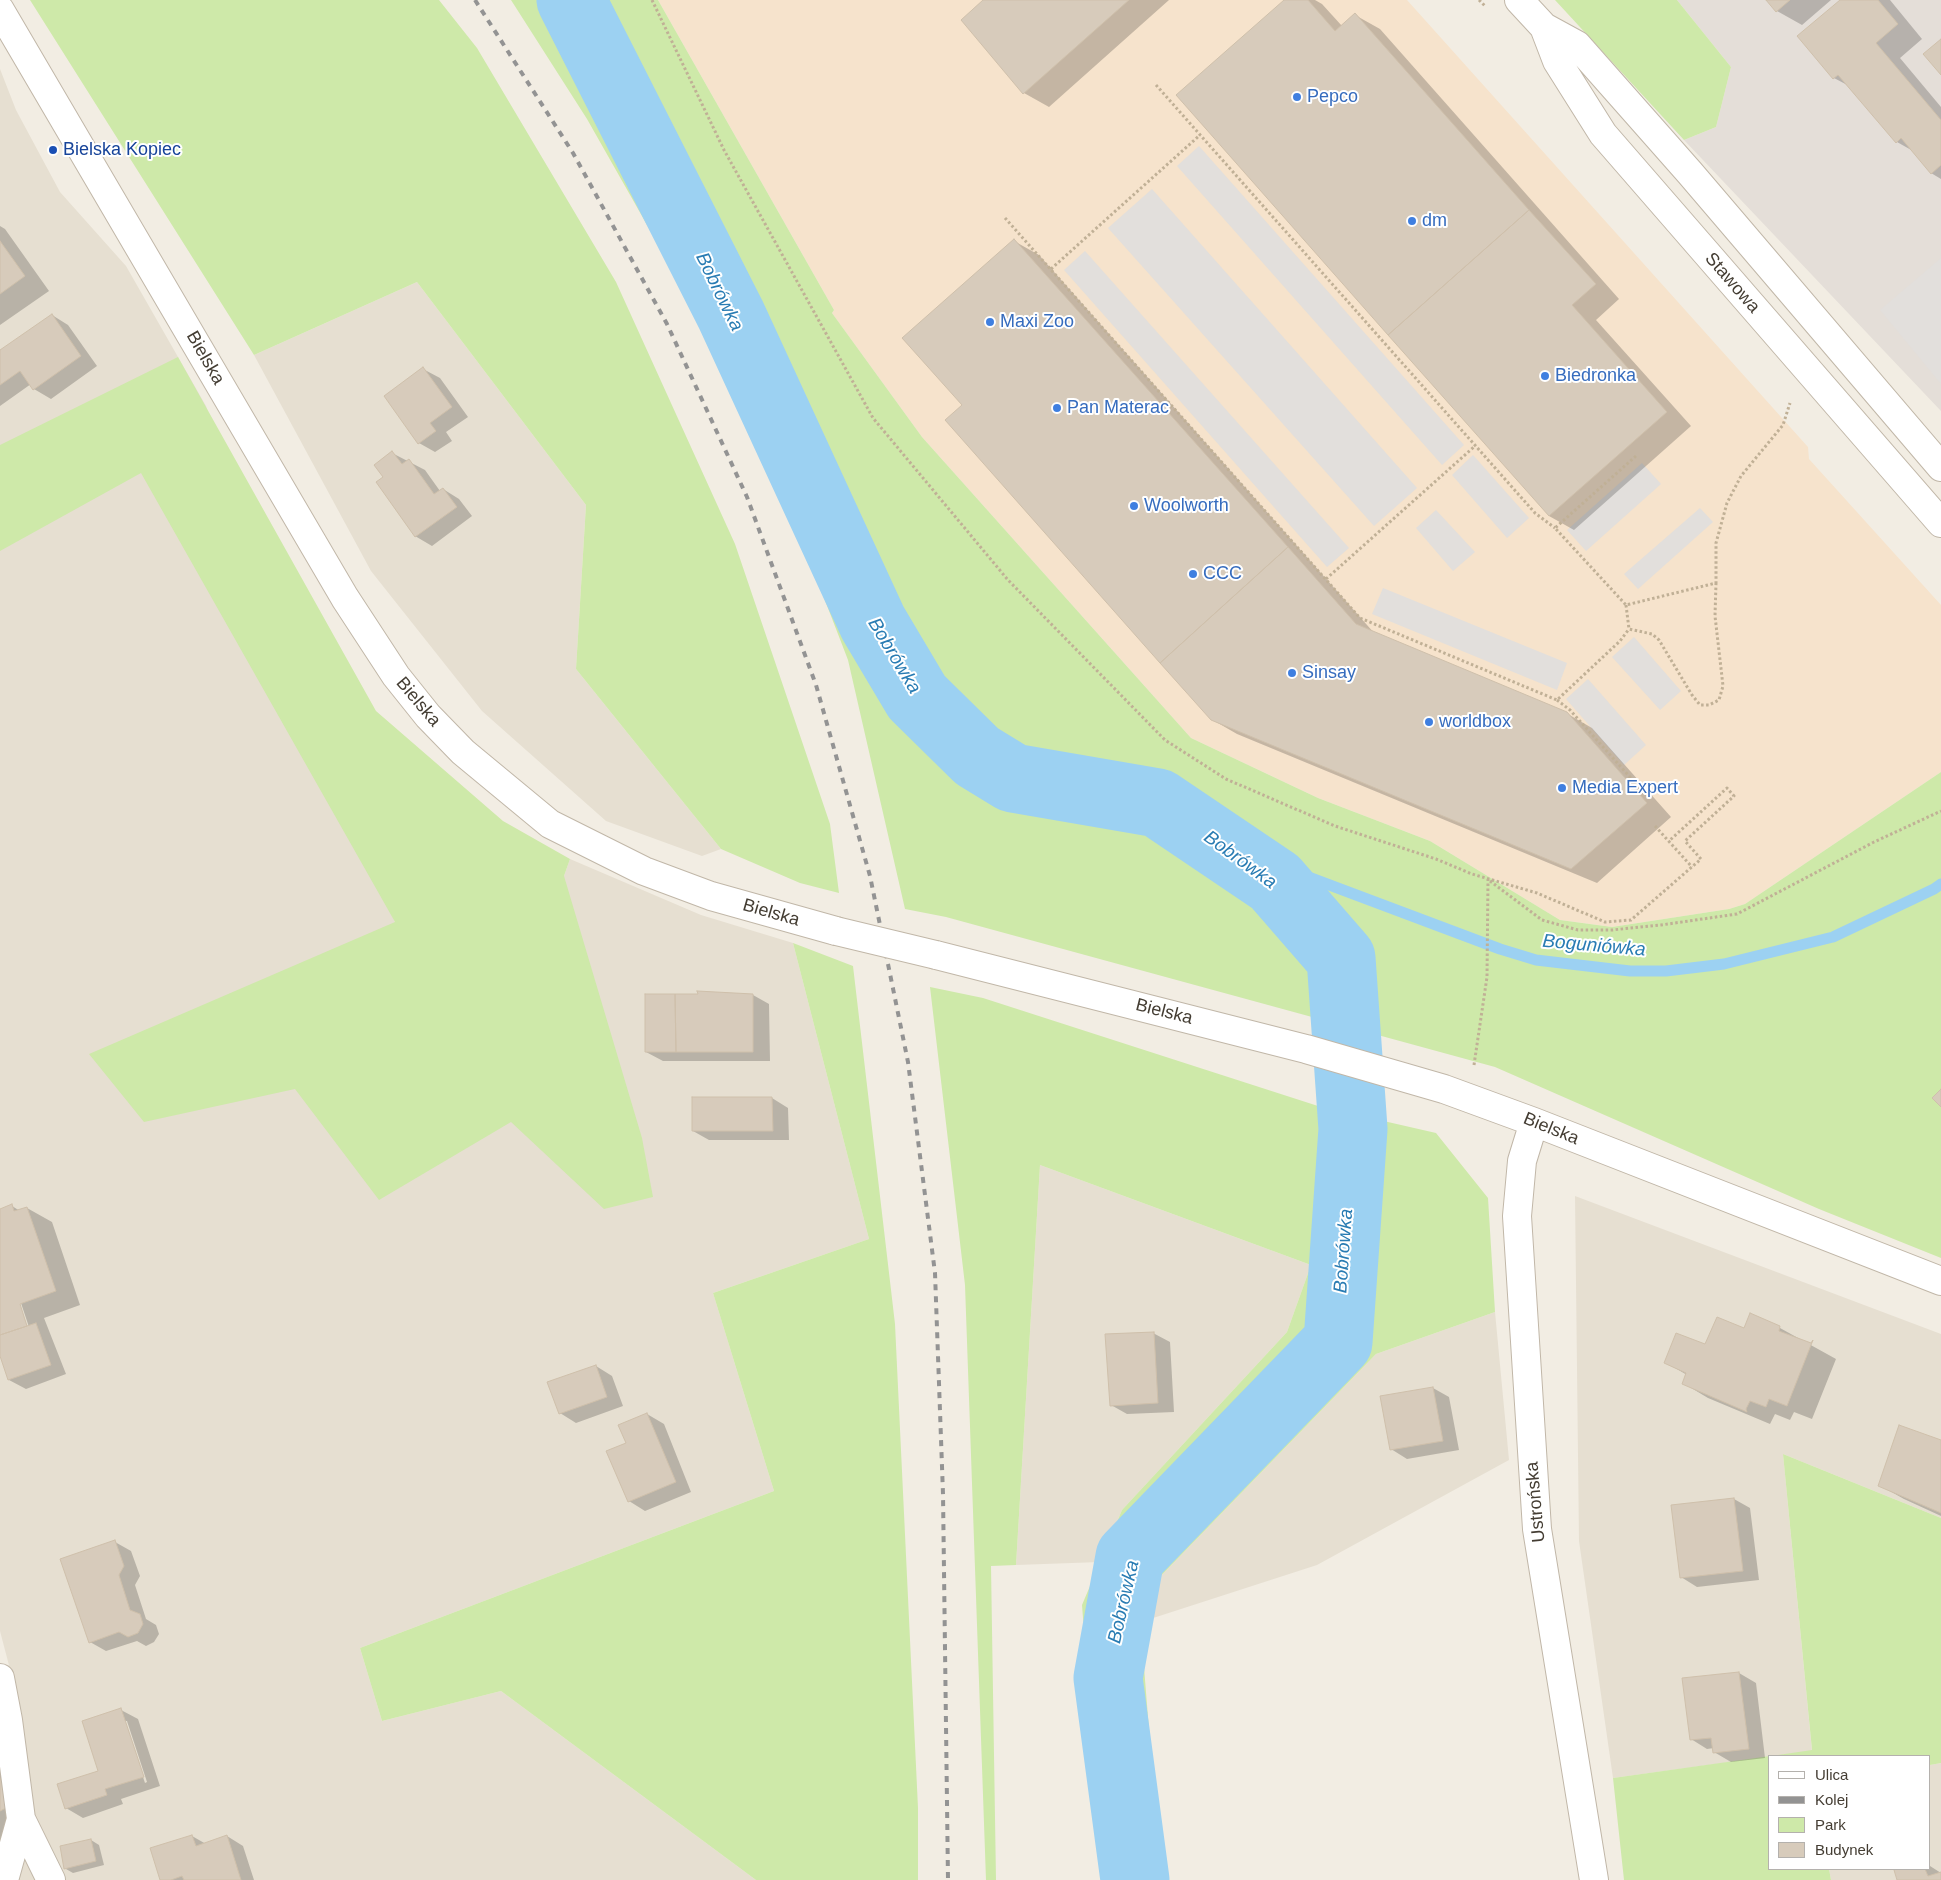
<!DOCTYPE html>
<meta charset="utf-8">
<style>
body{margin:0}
#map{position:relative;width:1941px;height:1880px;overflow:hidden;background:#f2ede3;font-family:Arial,sans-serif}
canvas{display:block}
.legend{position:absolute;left:1768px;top:1755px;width:162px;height:115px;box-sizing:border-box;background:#fff;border:1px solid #b4b1ad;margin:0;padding:6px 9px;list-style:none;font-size:15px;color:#443d33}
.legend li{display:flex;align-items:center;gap:10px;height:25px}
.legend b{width:25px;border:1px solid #b4b1ad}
</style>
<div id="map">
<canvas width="1941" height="1880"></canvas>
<ul class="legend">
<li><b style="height:6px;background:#fff"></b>Ulica</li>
<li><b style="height:6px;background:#939393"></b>Kolej</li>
<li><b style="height:14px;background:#cee9a9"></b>Park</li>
<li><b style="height:14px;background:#d7cbbb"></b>Budynek</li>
</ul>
</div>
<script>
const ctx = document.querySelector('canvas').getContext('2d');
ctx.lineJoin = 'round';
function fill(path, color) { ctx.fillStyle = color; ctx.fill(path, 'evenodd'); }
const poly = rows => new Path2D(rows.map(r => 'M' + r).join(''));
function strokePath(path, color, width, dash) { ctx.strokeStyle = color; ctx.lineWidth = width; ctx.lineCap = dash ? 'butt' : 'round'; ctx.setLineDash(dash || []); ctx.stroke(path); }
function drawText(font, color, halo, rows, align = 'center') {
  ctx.font = font + ' Arial,sans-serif'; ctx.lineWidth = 4; ctx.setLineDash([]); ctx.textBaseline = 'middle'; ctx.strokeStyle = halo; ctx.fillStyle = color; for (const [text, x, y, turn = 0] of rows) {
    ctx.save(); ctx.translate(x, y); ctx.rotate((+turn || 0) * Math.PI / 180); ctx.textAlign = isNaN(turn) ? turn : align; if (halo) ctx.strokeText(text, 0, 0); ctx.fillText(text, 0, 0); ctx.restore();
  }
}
fill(poly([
 [0,69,16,110,60,192,126,266,206,406,395,922,564,876,570,859,701,915,793,943,869,1239,713,1293,774,1491,360,1648,382,1721,501,1691,756,1880,0,1880,0,1721,22,1715,0,1631],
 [417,282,586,505,576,669,721,849,702,856,606,821,482,711,371,571,254,355],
 [1040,1165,1311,1265,1287,1332,1122,1510,1100,1562,1016,1565],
 [1575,1196,1941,1334,1941,1518,1783,1454,1812,1751,1613,1778,1579,1541],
 [1495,1312,1509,1460,1317,1565,1147,1620,1154,1583,1376,1354],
 [1941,1763,1941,1880,1831,1880,1829,1869,1930,1869,1930,1765]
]), '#e6dfd1');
fill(poly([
 [658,0,1407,0,1808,447,1809,459,1941,605,1941,772,1745,904,1729,909,1612,927,1560,920,1430,841,1318,798,1191,738,922,437,832,313,834,310]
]), '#f6e3cc');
fill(poly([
 [1677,0,1941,0,1941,411,1684,140,1716,127,1731,67]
]), '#e4ded8');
fill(poly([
 [30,0,439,0,477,48,616,282,735,544,830,824,839,893,800,883,721,849,576,669,586,505,417,282,254,355],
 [511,0,658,0,834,310,832,313,922,437,1191,738,1318,798,1430,841,1560,920,1612,927,1729,909,1745,904,1941,772,1941,1258,1819,1209,1495,1067,946,917,905,909,848,660,772,463,689,299,587,119],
 [1555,0,1677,0,1731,67,1716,127,1684,140],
 [178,357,376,711,503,821,570,859,564,876,642,1138,653,1197,604,1209,511,1122,379,1200,295,1089,144,1122,89,1054,395,922,141,473,0,551,0,445],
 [793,943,853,966,895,1324,918,1808,918,1880,756,1880,501,1691,382,1721,360,1648,774,1491,713,1293,869,1239],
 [930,987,983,998,1318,1106,1436,1133,1488,1198,1495,1312,1376,1354,1154,1583,1142,1642,1161,1880,1103,1880,1082,1605,1122,1510,1287,1332,1311,1265,1040,1165,1016,1565,991,1566,996,1880,986,1880,965,1285],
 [1783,1454,1941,1518,1941,1763,1930,1765,1930,1756,1771,1756,1812,1750],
 [1770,1756,1770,1869,1829,1869,1831,1880,1624,1880,1613,1778]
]), '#cee9a9');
fill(poly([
 [1199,146,1464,445,1442,465,1177,166],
 [1152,189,1417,488,1374,526,1108,228],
 [1085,251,1349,548,1327,567,1064,270],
 [1941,258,1941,384,1880,310],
 [1473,455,1529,518,1507,538,1452,475],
 [1642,463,1661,484,1586,551,1567,530],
 [1700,508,1713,522,1638,589,1624,574],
 [1436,510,1475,552,1453,571,1416,528],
 [1383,588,1567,663,1557,690,1372,614],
 [1634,637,1681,691,1660,710,1612,657],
 [1588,679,1646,745,1624,765,1566,699]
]), '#e2dfdc');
fill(poly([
 [985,0,1169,0,1049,107,1024,93],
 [1286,0,1315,0,1322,4,1342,26,1355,15,1380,29,1619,299,1596,320,1691,426,1574,530,1549,516],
 [1767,0,1831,0,1802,25,1777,11],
 [1842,0,1890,0,1922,39,1900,58,1941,107,1941,179,1931,173,1913,151,1897,142,1851,87,1834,78],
 [0,226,5,229,49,291,0,325],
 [1014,241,1039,255,1375,634,1566,713,1592,728,1671,817,1597,883,1237,734,1211,719,963,405],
 [52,315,68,325,97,366,51,399,34,389,31,384,0,406,0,352],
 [423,369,440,378,468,417,446,432,452,441,435,452,419,443],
 [392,453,425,470,440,491,443,489,459,499,472,516,432,546,415,536,385,477],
 [728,993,753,995,769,1004,770,1061,663,1061,646,1052,646,996],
 [772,1098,788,1108,789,1140,709,1140,693,1131],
 [12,1206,20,1211,27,1208,52,1222,80,1305,44,1318,66,1374,26,1389,9,1380,0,1352,0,1210],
 [19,1297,29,1327,27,1327,17,1298],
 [1750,1315,1780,1328,1836,1359,1812,1419,1794,1412,1790,1420,1775,1414,1770,1424,1708,1398,1683,1383,1687,1375,1665,1362,1745,1330],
 [1153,1333,1170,1342,1174,1412,1127,1414,1111,1405],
 [596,1366,612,1376,623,1406,576,1423,560,1413],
 [1433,1388,1449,1397,1459,1450,1407,1459,1391,1449],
 [647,1414,664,1424,691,1492,645,1511,629,1501,627,1444],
 [1941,1441,1941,1516,1904,1499,1879,1485],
 [1734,1499,1750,1508,1759,1580,1697,1587,1681,1577],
 [115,1542,131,1551,140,1576,135,1585,146,1619,156,1625,159,1634,154,1642,146,1646,137,1641,106,1651,90,1642],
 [1739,1673,1756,1683,1765,1758,1731,1762,1714,1752,1714,1748,1707,1749,1691,1739,1684,1680],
 [121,1710,138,1719,160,1786,121,1799,123,1804,83,1818,66,1808,100,1772],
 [124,1721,127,1721,147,1782,145,1783],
 [0,1763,19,1830,0,1839],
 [192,1836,206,1844,227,1836,243,1846,254,1880,161,1880],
 [91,1840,99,1845,104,1865,73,1873,66,1869],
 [1930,1866,1941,1873,1941,1880,1899,1880,1895,1871,1930,1869]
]), '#0003');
strokePath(poly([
 [1275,882,1290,875,1311,878,1500,949,1536,960,1630,971,1666,971,1724,964,1833,937,1934,889,1941,884]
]), '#9cd1f2', 11);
strokePath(poly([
 [571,0,731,315,873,623,917,697,977,756,1013,778,1158,803,1275,882,1341,958,1353,1129,1338,1342,1130,1557,1108,1678,1135,1880]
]), '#9cd1f2', 69);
const building = poly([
 [983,0,1129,0,1023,94,961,20,983,0],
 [1284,0,1308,0,1335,31,1355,13,1529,210,1388,335,1176,95,1284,0],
 [1766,0,1790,0,1776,12,1766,0],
 [1840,0,1878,0,1898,24,1876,43,1941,120,1941,165,1931,174,1901,138,1896,143,1838,75,1833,79,1797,36,1840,0],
 [1941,39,1941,75,1923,54,1941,39],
 [1529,210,1596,284,1572,305,1667,412,1549,516,1388,335,1529,210],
 [1014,239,1288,547,1160,663,945,420,962,405,902,338,1014,239],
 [0,241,25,276,0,294,0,241],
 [52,314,81,356,33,390,20,371,0,385,0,350,52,314],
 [423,367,452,407,430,423,436,431,418,444,384,396,423,367],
 [392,451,402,464,409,459,434,494,443,488,457,507,415,537,376,482,383,477,374,465,392,451],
 [1288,547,1356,624,1567,712,1647,803,1571,869,1211,720,1160,663,1288,547],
 [697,991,753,994,753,1052,676,1052,675,994,698,994,697,991],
 [645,994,675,994,676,1052,645,1052,645,994],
 [1941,1089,1941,1107,1932,1098,1941,1089],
 [692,1097,772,1097,773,1131,692,1131,692,1097],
 [12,1204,14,1211,27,1207,56,1291,20,1304,27,1326,0,1335,0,1209,12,1204],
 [1750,1313,1780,1326,1779,1331,1811,1343,1813,1340,1787,1406,1769,1399,1766,1407,1750,1401,1746,1409,1747,1412,1682,1384,1686,1373,1664,1363,1676,1333,1705,1344,1717,1317,1744,1328,1750,1313],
 [36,1323,51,1365,8,1380,0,1356,0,1335,36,1323],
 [1154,1332,1158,1403,1110,1406,1105,1334,1154,1332],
 [596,1365,607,1397,559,1414,547,1382,596,1365],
 [1433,1387,1443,1441,1390,1450,1380,1396,1433,1387],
 [647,1413,676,1482,628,1502,606,1451,626,1443,618,1425,647,1413],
 [1899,1425,1941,1440,1941,1513,1878,1486,1899,1425],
 [1734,1498,1743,1571,1680,1578,1671,1505,1734,1498],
 [115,1540,124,1566,119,1575,130,1610,140,1614,143,1624,138,1633,128,1637,119,1632,89,1643,60,1559,115,1540],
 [1739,1672,1749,1749,1713,1753,1711,1738,1690,1740,1682,1678,1739,1672],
 [121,1708,144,1777,105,1789,107,1795,65,1809,57,1784,98,1771,82,1721,121,1708],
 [0,1778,12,1805,0,1811,0,1778],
 [192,1835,196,1846,227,1835,241,1880,184,1880,182,1876,171,1880,160,1880,150,1848,192,1835],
 [91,1839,96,1861,64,1869,60,1846,91,1839],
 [1897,1869,1925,1869,1928,1876,1941,1872,1941,1880,1897,1880,1894,1870,1897,1869]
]);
fill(building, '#d7cbbb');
strokePath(building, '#cfc0ab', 1);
const minor = poly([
 [1519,0,1544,27,1577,45,1690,173,1941,467],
 [0,10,345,598,396,676,428,716,463,752,550,824,644,871,711,896,836,931],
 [1544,27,1557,61,1603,134,1941,523],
 [936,955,1306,1049,1444,1089,1534,1122,1941,1281],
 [1534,1122,1522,1161,1517,1216,1537,1529,1594,1880],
 [0,1678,8,1720,21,1819,4,1880],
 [21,1819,51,1880]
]);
strokePath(minor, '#c1b7a8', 30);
strokePath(poly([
 [652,0,724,150,873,418,1008,580,1165,740,1226,779,1335,826,1436,859,1472,874,1537,893,1605,922,1631,920,1701,859,1685,841,1734,796,1727,788,1669,841],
 [1479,0,1486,7],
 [1156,85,1535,513,1555,528],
 [1005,218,1360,618,1557,700,1620,641,1629,629],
 [1051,269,1200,135],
 [1636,456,1555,528,1626,605,1716,583,1716,543,1727,503,1741,476,1783,425,1790,403],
 [1326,579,1475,446],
 [1626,605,1629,629,1652,634,1659,640,1692,695,1700,705,1709,705,1719,700,1723,686,1715,616,1716,583],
 [1557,700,1570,710,1646,795],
 [1655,826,1692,867],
 [1490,881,1542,920,1578,930,1612,930,1661,925,1737,914,1874,842,1941,811],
 [1474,1065,1487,977,1488,879]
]), '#c0b096', 3, [2.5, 2.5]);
strokePath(minor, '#fff', 28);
strokePath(poly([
 [475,0,573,153,667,324,747,497,816,685,870,876,908,1062,935,1273,943,1494,948,1880]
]), '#939393', 4, [6, 6]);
const minorBridge = poly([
 [836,931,936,955]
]);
strokePath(minorBridge, '#c1b7a8', 30, []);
strokePath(minorBridge, '#fff', 28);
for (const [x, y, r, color] of [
 [1297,97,5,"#3f7fe0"],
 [53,150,5,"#1a4fb4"],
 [1412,221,5,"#3f7fe0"],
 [990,322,5,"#3f7fe0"],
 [1545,376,5,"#3f7fe0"],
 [1057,408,5,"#3f7fe0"],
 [1134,506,5,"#3f7fe0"],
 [1193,574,5,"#3f7fe0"],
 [1292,673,5,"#3f7fe0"],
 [1429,722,5,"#3f7fe0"],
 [1562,788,5,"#3f7fe0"]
]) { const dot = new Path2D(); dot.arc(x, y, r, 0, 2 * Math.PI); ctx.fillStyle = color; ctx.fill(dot); strokePath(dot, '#fff', 2); }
drawText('18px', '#366cbe', '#fff', [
 ["Pepco",1307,97],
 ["dm",1422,221],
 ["Maxi Zoo",1000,322],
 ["Biedronka",1555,376],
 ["Pan Materac",1067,408],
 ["Woolworth",1144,506],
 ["CCC",1203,574],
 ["Sinsay",1302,673],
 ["worldbox",1439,722],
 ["Media Expert",1572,788]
], 'left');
drawText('18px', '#164399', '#fff', [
 ["Bielska Kopiec",63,150]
], 'left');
drawText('18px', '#443d33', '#fff', [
 ["Stawowa",1732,283,49],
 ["Bielska",205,358,60],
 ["Bielska",418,702,50],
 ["Bielska",771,913,16],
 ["Bielska",1164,1012,14],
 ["Bielska",1551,1129,22],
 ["Ustrońska",1536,1502,-95]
]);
drawText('italic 19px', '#297cb3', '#fff', [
 ["Bobrówka",719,292,64],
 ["Bobrówka",894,656,59],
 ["Bobrówka",1240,860,36],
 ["Boguniówka",1594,946,5],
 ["Bobrówka",1344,1251,-86],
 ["Bobrówka",1124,1602,-77]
]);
</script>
